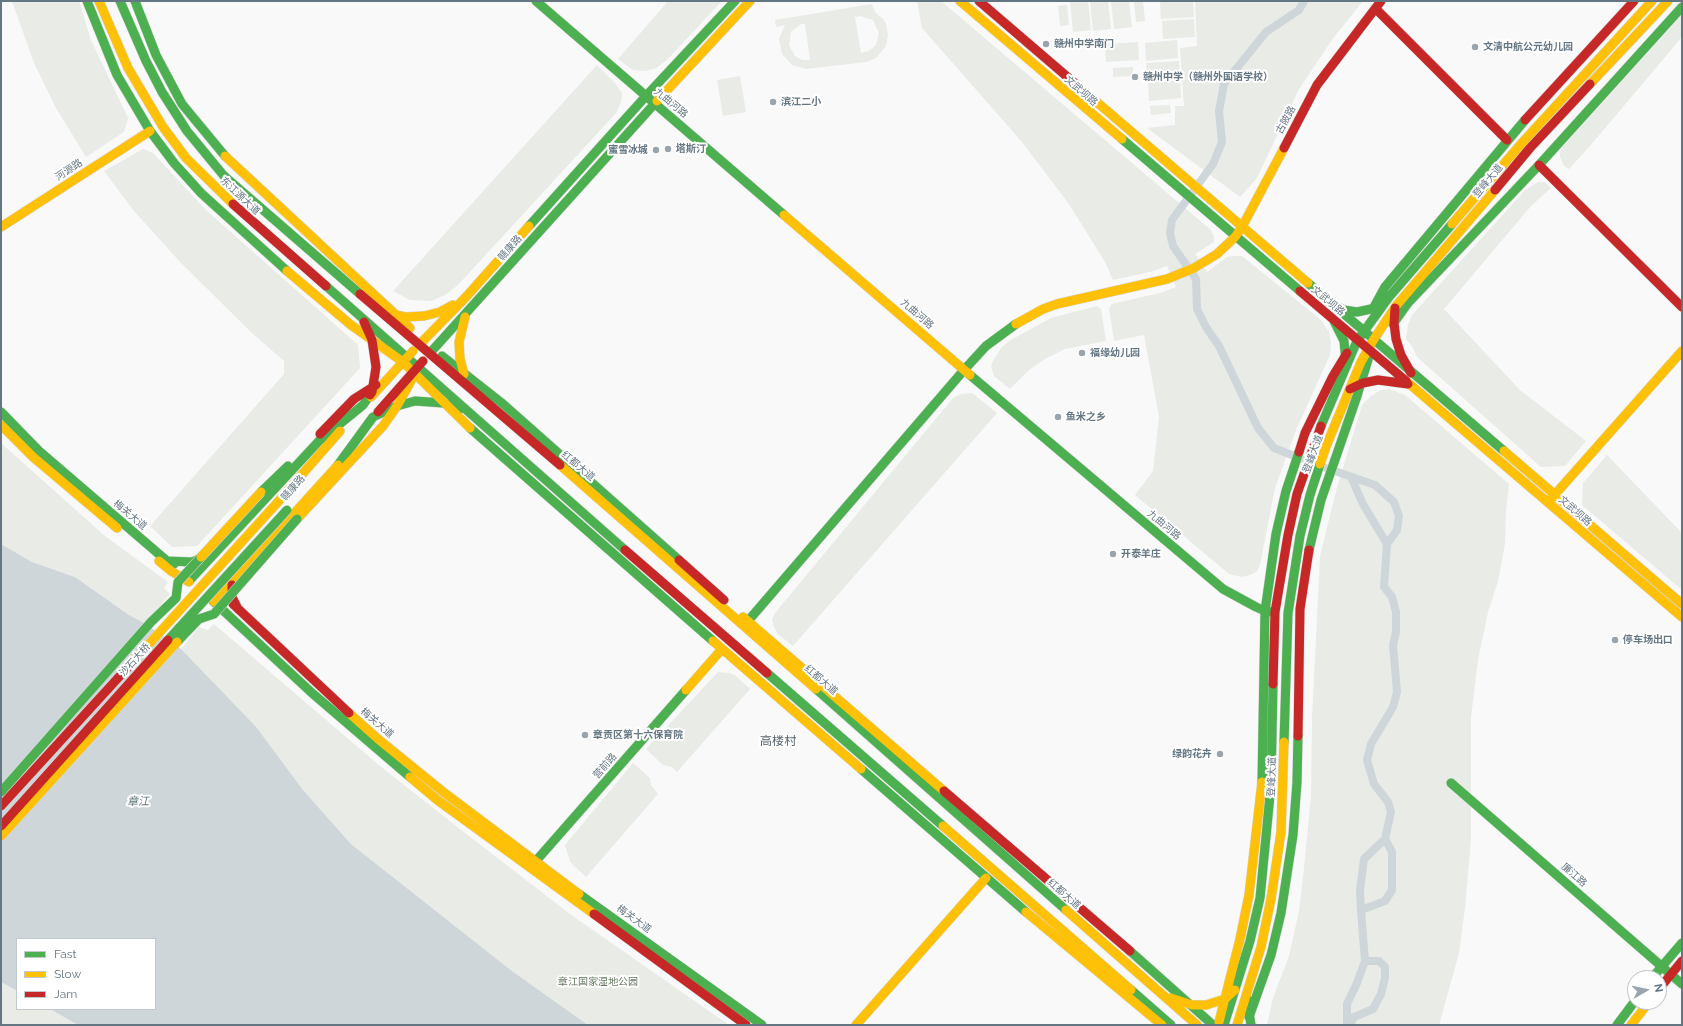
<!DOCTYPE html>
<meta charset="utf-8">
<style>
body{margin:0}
#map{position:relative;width:1683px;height:1026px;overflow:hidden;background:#f9f9f9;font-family:Raleway,sans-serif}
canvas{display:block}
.frame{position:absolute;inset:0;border:2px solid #657683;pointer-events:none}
.legend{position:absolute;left:16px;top:938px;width:140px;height:72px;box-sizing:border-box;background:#fff;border:1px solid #c1c8cd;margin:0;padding:5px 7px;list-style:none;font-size:12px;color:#657683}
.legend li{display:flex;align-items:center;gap:8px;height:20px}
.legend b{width:20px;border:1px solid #c1c8cd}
.north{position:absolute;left:1627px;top:970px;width:40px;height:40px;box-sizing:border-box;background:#fff;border:1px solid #c1c8cd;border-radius:50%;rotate:81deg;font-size:11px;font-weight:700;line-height:16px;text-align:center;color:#657683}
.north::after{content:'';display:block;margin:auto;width:14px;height:18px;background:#99a4ac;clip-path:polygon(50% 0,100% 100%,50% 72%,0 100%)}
</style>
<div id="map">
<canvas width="1683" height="1026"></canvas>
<div class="frame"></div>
<ul class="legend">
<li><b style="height:5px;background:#4caf50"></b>Fast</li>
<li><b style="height:5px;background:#ffc107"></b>Slow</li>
<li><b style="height:5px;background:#c62828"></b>Jam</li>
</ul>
<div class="north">N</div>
</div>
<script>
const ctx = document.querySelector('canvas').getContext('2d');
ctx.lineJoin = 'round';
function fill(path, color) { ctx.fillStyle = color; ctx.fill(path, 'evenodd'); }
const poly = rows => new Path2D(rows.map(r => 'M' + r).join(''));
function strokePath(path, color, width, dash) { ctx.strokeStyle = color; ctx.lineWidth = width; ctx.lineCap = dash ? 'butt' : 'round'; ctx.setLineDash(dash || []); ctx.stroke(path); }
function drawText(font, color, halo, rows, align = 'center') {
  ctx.font = font + ' Raleway,"Noto Sans SC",sans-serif'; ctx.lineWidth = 4; ctx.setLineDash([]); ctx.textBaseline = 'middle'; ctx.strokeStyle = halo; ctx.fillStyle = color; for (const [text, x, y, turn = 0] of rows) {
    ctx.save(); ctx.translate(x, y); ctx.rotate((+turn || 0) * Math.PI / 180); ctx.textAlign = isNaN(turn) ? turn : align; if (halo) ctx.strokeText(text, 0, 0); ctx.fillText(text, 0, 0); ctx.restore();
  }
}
fill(poly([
 [12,1,79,1,91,40,128,118,124,132,86,157,56,108,34,63],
 [668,1,722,1,667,60,656,68,646,71,633,70,618,59],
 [917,1,941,1,1211,230,1214,237,1214,242,1195,254,1207,272,1227,257,1234,256,1242,256,1321,320,1329,332,1331,343,1330,355,1296,430,1275,488,1260,565,1257,571,1250,575,1242,577,1229,574,1135,495,1153,471,1159,417,1144,335,1114,341,1109,308,1112,304,1160,293,1176,287,1167,266,1154,271,1113,280,1105,262,1069,204,1022,142,922,28],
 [1070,1,1088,1,1091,30,1073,32],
 [1090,1,1108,1,1111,29,1093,31],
 [1111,1,1129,1,1132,27,1114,29],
 [1143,1,1145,21,1136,22,1134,2],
 [1160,1,1193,1,1194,17,1161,19],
 [1195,1,1363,1,1334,37,1299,89,1257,178,1240,197,1147,128,1175,125,1175,106,1184,106,1180,48,1197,46],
 [872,4,875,12,883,19,886,24,888,35,886,46,876,58,866,62,806,69,792,65,782,54,779,39,785,25,776,27,775,20],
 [860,16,873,20,879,33,876,45,869,51,861,53,855,17],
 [801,24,805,24,810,60,802,60,795,56,789,45,791,32],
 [1067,5,1069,25,1060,26,1058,6],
 [1682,15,1682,37,1590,146,1569,169,1564,166,1560,157,1560,152,1564,145],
 [1194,19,1195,37,1163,39,1162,21],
 [1177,40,1178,58,1146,61,1145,43],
 [1138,42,1139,60,1106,62,1105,44],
 [1179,61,1180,79,1147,81,1146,63],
 [597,65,616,84,622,94,621,102,616,113,458,285,445,295,431,301,410,300,393,291],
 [1133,67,1133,76,1113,77,1113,68],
 [740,76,746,112,723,116,717,80],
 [1180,80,1181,98,1149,101,1148,83],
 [1170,105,1171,113,1151,115,1150,106],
 [143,149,153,153,206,210,358,345,360,368,197,546,172,547,150,526,284,374,284,361,253,334,181,263,134,211,104,171],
 [1538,182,1545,182,1551,188,1531,206,1444,309,1520,390,1586,441,1565,466,1541,467,1417,357,1412,346,1406,339,1408,325,1412,315,1525,190],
 [1097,306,1101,309,1106,341,1065,349,1045,359,1029,370,1010,389,994,376,991,367,993,361,1001,348,1009,341,1051,318],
 [1389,389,1405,395,1509,484,1506,511,1505,544,1498,581,1488,612,1478,660,1471,717,1471,839,1465,908,1459,953,1439,1025,1267,1025,1273,998,1289,956,1299,911,1304,868,1311,796,1312,718,1320,556,1336,491,1362,405,1371,396,1381,390],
 [972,393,997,413,793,646,778,634,774,627,772,620,775,613,953,398,961,394],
 [1,443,105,536,168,582,164,588,170,594,146,624,129,615,75,577,32,562,1,544],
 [1607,455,1682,533,1682,590,1582,505,1583,483],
 [214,624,380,766,460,829,570,914,729,1025,588,1025,512,971,351,844,303,790,181,649,199,627,208,630],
 [718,672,730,673,735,675,750,689,677,772,672,767,663,765,646,749],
 [633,763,650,778,651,785,658,794,586,877,570,862,565,845],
 [1,982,17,991,17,1009,50,1009,78,1025,1,1025]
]), '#e8ebe6');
fill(poly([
 [1,544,32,562,75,577,129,615,146,624,181,649,256,727,303,790,351,844,512,971,588,1025,78,1025,50,1009,155,1009,155,939,17,939,17,991,1,982]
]), '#ced6d9');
strokePath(poly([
 [1302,459,1274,448,1258,428,1219,346,1206,327,1197,309,1196,279,1173,246,1170,233,1172,220,1213,164,1222,142,1219,111,1224,84,1266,32,1299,10,1304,1],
 [1326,468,1375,485,1394,502,1399,516,1397,530,1387,544,1384,587,1392,597,1396,612,1396,632,1393,645,1397,692,1393,707,1371,744,1367,760,1374,784,1388,802,1391,812,1385,839,1392,852,1392,890,1385,901,1361,910,1365,961,1379,961,1385,967,1385,978,1381,994,1373,1009,1354,1017,1350,1025],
 [1351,477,1363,504,1387,544],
 [1361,910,1360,890,1364,859,1385,839],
 [1347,1025,1347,1004,1357,983,1365,961]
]), '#ced6d9', 8);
const fast = poly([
 [87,1,117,75,150,131,174,163,201,193,287,271],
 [120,1,146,61,162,92,187,131,224,176,360,294],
 [135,1,156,55,182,104,225,156],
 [536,1,784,215],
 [1122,139,1300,291],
 [529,226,646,96,735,1],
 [1308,283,1504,451],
 [326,286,625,550],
 [1332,304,1344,310,1357,312,1371,309,1382,303],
 [1373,309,1385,287,1525,120],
 [1334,321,1344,341,1346,362],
 [1393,324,1408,303,1539,165,1682,7],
 [430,353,657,101],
 [442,356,503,404,679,560],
 [970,375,1223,589,1256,607,1265,611,1273,612],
 [1,412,39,451,167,561,174,564],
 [1321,426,1357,341,1389,297,1452,224],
 [470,428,713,641],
 [338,465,373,417,397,406,415,401,443,403,460,409],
 [261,492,288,466],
 [1309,550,1321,500,1357,396,1370,353],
 [167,561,192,562,205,557],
 [189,581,319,441,363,405,370,395],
 [213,601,312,693,410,777],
 [748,621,964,370,986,346,1016,324],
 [767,673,943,826],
 [816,689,1066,910],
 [1284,742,1288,613,1300,536,1310,495,1320,464],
 [861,769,1026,912],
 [1262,782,1265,611,1276,534,1286,491,1299,452],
 [1451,783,1682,984],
 [535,862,686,690],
 [579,894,762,1025],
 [1130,951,1213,1025],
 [1652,978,1682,943],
 [1131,990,1171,1025],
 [1247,999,1251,1025],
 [1249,1017,1271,955,1281,913,1293,835,1297,782,1298,736],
 [1224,1025,1250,941,1260,898,1271,785,1273,684],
 [1617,1025,1635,1001]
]);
const slow = poly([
 [99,1,128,68,163,127,186,158,233,204],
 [960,1,1122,139],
 [1590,84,1668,1],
 [1078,86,1308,283],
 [657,101,750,1],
 [225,156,410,328],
 [784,215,970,375],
 [1452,224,1521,144,1652,1],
 [1,227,150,131],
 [287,271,351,325,403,362,470,428],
 [395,315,406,317,424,316,440,312,453,305],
 [1016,324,1043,309,1057,304,1167,279,1194,268,1217,254,1235,237,1242,227,1284,148],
 [420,344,466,297,529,226],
 [464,374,460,359,459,342,465,317],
 [1406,381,1682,617],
 [371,397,413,351],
 [1,425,33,457,117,528],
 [1504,451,1682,604],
 [1320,464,1327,444,1361,362,1374,339,1396,306,1495,190],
 [560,465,816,689],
 [1550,500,1682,351],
 [277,503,340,431],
 [297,519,383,426,397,406,412,379],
 [159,561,171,571,189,582],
 [214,602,338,465],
 [743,617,944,791],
 [713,641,861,769],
 [686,690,722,649],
 [349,713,378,739,442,791,579,894],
 [410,777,436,799,594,914],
 [943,826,1131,990],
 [1066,910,1197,1025],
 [1026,912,1162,1025],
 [1171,998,1192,1005,1206,1005,1225,999,1235,990],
 [1219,1022,1240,939,1249,895,1262,782],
 [856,1025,986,878],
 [1237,1025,1261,947,1271,899,1281,832,1284,742],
 [1631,1025,1649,1002]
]);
const jam = poly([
 [979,1,1078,86],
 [1376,9,1507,140],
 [1525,120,1634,1],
 [1284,148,1317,85,1381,1],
 [1539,165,1682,307],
 [1495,190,1530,148,1590,84],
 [233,204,326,286],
 [1300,291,1406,381],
 [360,294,560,465],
 [1395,308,1394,323,1396,339,1401,355,1411,373],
 [364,322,372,340,376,367,372,392,370,395],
 [1350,389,1363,383,1378,380,1408,384],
 [378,412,423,361],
 [320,434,354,399,376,385],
 [1299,452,1305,433,1333,376,1347,353],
 [625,550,767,673],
 [679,560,724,600],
 [232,585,232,597,238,609],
 [233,604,349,713],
 [1273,684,1275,612,1288,535,1297,494,1321,426],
 [1298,736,1300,609,1309,550],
 [944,791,1130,951],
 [594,914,746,1025],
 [1659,989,1682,961]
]);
strokePath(fast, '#d5d6d7', 10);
strokePath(slow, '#d5d6d7', 10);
strokePath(jam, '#d5d6d7', 10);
strokePath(fast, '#4caf50', 9);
strokePath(slow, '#ffc107', 9);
strokePath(jam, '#c62828', 9);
const fastBridge = poly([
 [168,640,287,510],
 [177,642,199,619,214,614,297,519],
 [1,792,151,622,176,598,178,582,201,557]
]);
const slowBridge = poly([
 [201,557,261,492],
 [129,666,277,503],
 [1,836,177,642]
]);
const jamBridge = poly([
 [1,806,129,666],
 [1,826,168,640]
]);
strokePath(fastBridge, '#d5d6d7', 10, []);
strokePath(slowBridge, '#d5d6d7', 10, []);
strokePath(jamBridge, '#d5d6d7', 10, []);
strokePath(fastBridge, '#4caf50', 9);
strokePath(slowBridge, '#ffc107', 9);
strokePath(jamBridge, '#c62828', 9);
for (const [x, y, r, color] of [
 [1046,44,4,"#99a4ac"],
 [1475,47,4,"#99a4ac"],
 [1135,77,4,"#99a4ac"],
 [773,102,4,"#99a4ac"],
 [668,149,4,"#99a4ac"],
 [656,150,4,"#99a4ac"],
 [1082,353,4,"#99a4ac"],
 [1058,417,4,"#99a4ac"],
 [1113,554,4,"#99a4ac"],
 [1615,640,4,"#99a4ac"],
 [585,735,4,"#99a4ac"],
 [1220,754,4,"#99a4ac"]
]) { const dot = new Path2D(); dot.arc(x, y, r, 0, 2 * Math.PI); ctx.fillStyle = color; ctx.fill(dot); strokePath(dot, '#fff', 1.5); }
drawText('bold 10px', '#657683', '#fff', [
 ["赣州中学南门",1054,44],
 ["文清中航公元幼儿园",1483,47],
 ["赣州中学（赣州外国语学校）",1143,77],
 ["滨江二小",781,102],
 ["塔斯汀",676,149],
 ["蜜雪冰城",648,150,"right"],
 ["福缘幼儿园",1090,353],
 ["鱼米之乡",1066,417],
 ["开泰羊庄",1121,554],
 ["停车场出口",1623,640],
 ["章贡区第十六保育院",593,735],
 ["绿韵花卉",1212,754,"right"]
], 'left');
drawText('10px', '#657683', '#fff', [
 ["文武坝路",1081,91,41],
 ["九曲河路",671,103,40],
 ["古陂路",1286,120,-62],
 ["河源路",69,170,-33],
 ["登峰大道",1488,181,-50],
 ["东江源大道",240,196,43],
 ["赣康路",510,248,-48],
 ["文武坝路",1328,301,40],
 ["九曲河路",917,314,41],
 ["登峰大道",1313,454,-70],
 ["红都大道",578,466,40],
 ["赣康路",293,488,-48],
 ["文武坝路",1575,511,41],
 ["梅关大道",130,515,40],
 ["九曲河路",1164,525,40],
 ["沙石大桥",135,660,-48],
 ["红都大道",821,680,41],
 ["梅关大道",377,723,41],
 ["营前路",605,766,-49],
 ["登峰大道",1272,777,-88],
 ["廉江路",1574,875,41],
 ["红都大道",1064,894,41],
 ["梅关大道",634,919,36]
]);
drawText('10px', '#687a64', '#fff', [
 ["章江国家湿地公园",598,982]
]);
drawText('italic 11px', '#60757c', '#fff', [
 ["章江",138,802]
]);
drawText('12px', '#57646e', '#fff', [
 ["高楼村",778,741]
]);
</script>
